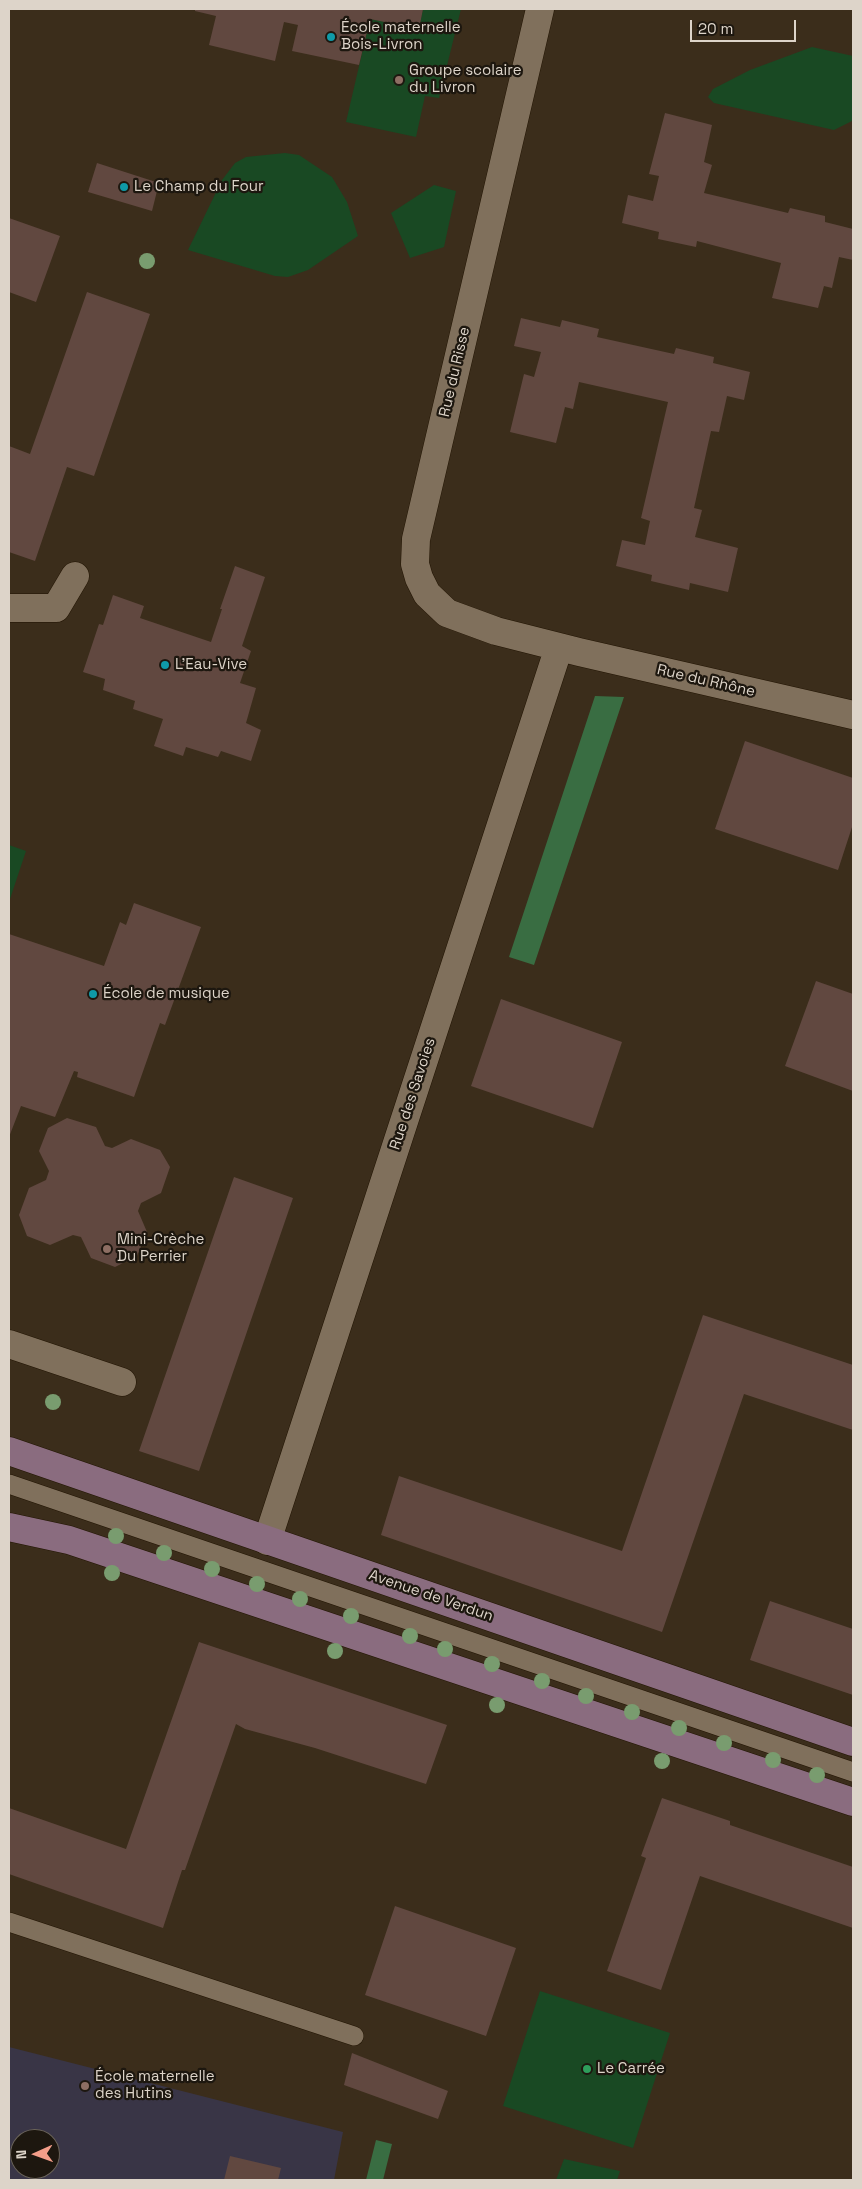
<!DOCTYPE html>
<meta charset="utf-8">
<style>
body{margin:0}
#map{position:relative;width:862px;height:2189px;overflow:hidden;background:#3b2d1b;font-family:"Space Grotesk",sans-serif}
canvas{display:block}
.frame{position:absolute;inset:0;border:10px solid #ddd4c9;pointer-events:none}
.north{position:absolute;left:10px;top:2129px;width:50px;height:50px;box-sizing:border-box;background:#1d170f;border:1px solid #6a6359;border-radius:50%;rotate:268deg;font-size:14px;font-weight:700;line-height:20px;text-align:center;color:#ddd4c9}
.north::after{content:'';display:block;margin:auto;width:18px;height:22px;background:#f49e89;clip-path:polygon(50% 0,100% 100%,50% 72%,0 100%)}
.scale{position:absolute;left:690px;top:20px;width:106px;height:22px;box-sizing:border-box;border:2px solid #ddd4c9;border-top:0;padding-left:6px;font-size:15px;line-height:18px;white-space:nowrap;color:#ddd4c9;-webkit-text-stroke:4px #1d170f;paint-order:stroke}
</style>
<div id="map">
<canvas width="862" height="2189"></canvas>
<div class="frame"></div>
<div class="north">N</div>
<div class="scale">20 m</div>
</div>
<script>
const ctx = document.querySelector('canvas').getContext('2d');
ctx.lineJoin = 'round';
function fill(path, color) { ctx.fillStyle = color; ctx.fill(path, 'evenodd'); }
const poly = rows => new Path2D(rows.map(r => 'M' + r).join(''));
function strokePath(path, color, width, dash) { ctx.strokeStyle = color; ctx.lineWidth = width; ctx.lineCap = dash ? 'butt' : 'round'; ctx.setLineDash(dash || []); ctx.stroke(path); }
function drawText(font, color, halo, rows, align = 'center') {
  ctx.font = font + ' "Space Grotesk",sans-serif'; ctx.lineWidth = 4.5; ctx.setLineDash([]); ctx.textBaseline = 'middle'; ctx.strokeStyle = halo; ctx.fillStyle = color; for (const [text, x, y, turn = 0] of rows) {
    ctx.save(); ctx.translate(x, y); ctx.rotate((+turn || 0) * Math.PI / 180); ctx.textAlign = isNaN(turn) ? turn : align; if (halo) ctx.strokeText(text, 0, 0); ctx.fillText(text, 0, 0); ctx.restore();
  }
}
fill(poly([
 [9,2047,343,2132,334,2180,9,2180],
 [20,2139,50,2139,50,2169,20,2169]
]), '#393546');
fill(poly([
 [423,9,461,9,439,98,425,96,416,137,346,122,370,19,419,28],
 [812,47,853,56,852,121,834,130,714,103,708,97,713,89,750,70],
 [285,153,299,155,332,177,347,202,358,236,308,270,288,277,275,276,188,250,222,180,235,163,246,157],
 [434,185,456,191,444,247,410,258,391,213],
 [9,845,26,851,9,902],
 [540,1991,670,2033,633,2148,503,2106],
 [564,2159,620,2171,617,2180,556,2180]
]), '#194923');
fill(poly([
 [595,696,624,697,534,965,509,957],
 [376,2140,392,2144,383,2180,366,2180]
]), '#396d42');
fill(poly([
 [195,9,423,9,419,29,370,19,359,65,292,51,298,25,284,22,275,61,209,45,216,16,195,11],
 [665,113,712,125,704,162,712,165,704,193,788,213,790,208,825,216,825,222,853,229,853,260,839,257,832,288,824,286,818,308,772,298,781,263,697,241,696,247,658,239,659,232,622,223,628,195,653,201,659,176,649,174],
 [97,163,159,183,152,211,88,192],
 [9,218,60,236,36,302,9,292],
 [87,292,150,314,94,476,67,467,35,561,9,552,9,446,30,454],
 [521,318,560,327,562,320,599,329,597,337,674,354,676,348,714,357,713,363,750,372,744,400,727,396,719,432,711,431,694,508,702,510,695,537,738,548,728,592,690,583,689,590,651,581,652,575,616,566,622,540,645,545,650,521,641,518,668,402,579,382,573,409,565,407,556,443,510,432,524,374,534,377,541,352,514,346],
 [235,566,265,577,242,646,251,651,240,683,256,688,246,723,261,730,251,761,221,751,218,757,186,747,183,756,154,746,163,719,133,709,135,701,103,690,105,679,83,672,99,624,103,625,113,595,144,606,140,618,211,642,222,609,220,609],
 [745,741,853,778,853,824,838,870,715,829],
 [134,903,201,927,165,1025,160,1023,134,1097,77,1077,78,1072,74,1071,55,1117,21,1106,9,1137,9,934,104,966,120,922,126,925],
 [816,981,853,994,853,1091,785,1066],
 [501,999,622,1042,593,1128,471,1086],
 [67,1118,96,1127,105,1146,112,1148,131,1139,160,1150,170,1167,161,1193,141,1203,138,1211,147,1232,137,1256,115,1267,91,1258,81,1237,73,1235,50,1245,27,1236,19,1215,29,1188,46,1180,49,1171,39,1151,48,1128],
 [234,1177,293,1198,199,1471,139,1451],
 [703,1315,853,1365,853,1430,744,1394,662,1632,381,1535,399,1476,622,1551],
 [770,1601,853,1629,853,1695,750,1660],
 [199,1642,447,1725,426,1784,315,1748,245,1729,236,1724,185,1870,182,1870,163,1928,9,1874,9,1808,126,1849],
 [662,1798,730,1821,730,1825,853,1867,853,1928,700,1876,661,1990,607,1971,646,1858,641,1856],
 [395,1906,516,1948,486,2036,365,1995],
 [352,2053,448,2091,438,2119,344,2085],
 [230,2156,281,2168,278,2180,224,2180]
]), '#614840');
const lane = poly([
 [9,1484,853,1772],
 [9,1922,354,2036]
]);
const street = poly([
 [540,9,416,539,415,564,419,578,427,594,447,613,496,631,579,652,853,715],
 [9,608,56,608,75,576],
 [9,1344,122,1382],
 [267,1541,559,647]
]);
const secondary = poly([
 [9,1451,853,1742],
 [9,1527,69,1540,853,1802]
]);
strokePath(lane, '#221504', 20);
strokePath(street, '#221504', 29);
strokePath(secondary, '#221504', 29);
strokePath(lane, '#80705c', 19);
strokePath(street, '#80705c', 28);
strokePath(secondary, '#8a6c7f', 28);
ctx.fillStyle = '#799c6f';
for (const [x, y] of [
 [147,261],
 [53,1402],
 [116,1536],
 [164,1553],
 [212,1569],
 [112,1573],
 [257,1584],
 [300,1599],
 [351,1616],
 [410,1636],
 [445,1649],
 [335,1651],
 [492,1664],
 [542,1681],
 [586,1696],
 [497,1705],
 [632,1712],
 [679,1728],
 [724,1743],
 [773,1760],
 [662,1761],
 [817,1775]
]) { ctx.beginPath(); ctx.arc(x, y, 8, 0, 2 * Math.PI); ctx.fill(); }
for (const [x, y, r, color] of [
 [331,37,5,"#0f9aa8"],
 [399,80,5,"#8d6e63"],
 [124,187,5,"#0f9aa8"],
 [165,665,5,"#0f9aa8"],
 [93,994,5,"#0f9aa8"],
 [107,1249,5,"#8d6e63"],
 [587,2069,5,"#2e9e5b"],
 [85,2086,5,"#8d6e63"]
]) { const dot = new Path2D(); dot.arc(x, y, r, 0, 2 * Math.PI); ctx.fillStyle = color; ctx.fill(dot); strokePath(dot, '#1d170f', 2); }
drawText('15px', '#ddd4c9', '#1d170f', [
 ["École maternelle",341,28],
 ["Bois-Livron",341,45],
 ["Groupe scolaire",409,71],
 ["du Livron",409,88],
 ["Le Champ du Four",134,187],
 ["L'Eau-Vive",175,665],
 ["École de musique",103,994],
 ["Mini-Crèche",117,1240],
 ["Du Perrier",117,1257],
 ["Le Carrée",597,2069],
 ["École maternelle",95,2077],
 ["des Hutins",95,2094]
], 'left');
drawText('15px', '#ddd4c9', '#1d170f', [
 ["Rue du Risse",455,372,-77],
 ["Rue du Rhône",706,681,13],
 ["Rue des Savoies",413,1094,-72],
 ["Avenue de Verdun",431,1596,19]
]);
</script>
